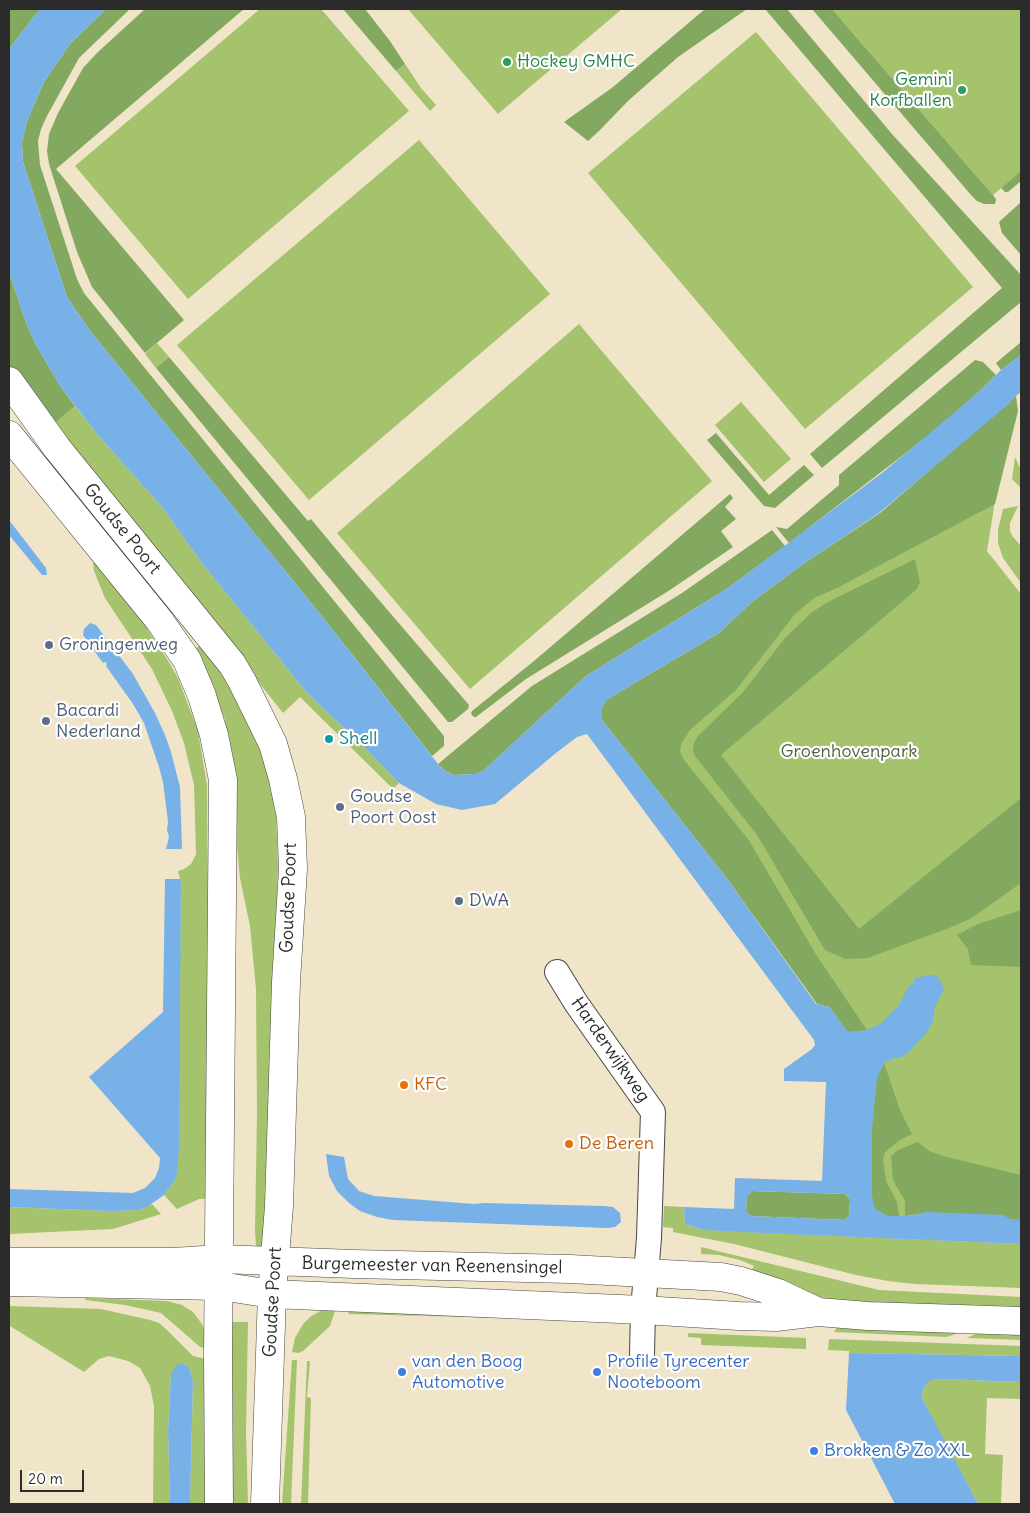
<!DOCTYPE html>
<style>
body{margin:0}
#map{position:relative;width:1030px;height:1513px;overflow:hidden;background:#f0e5c9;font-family:Delius,sans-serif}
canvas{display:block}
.frame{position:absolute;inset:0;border:10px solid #2b2b2b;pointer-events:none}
.scale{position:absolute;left:20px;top:1470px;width:64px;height:22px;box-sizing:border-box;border:2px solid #2b2b2b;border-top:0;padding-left:6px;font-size:15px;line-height:18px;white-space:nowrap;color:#2b2b2b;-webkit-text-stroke:4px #fff;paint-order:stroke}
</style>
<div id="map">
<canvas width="1030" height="1513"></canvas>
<div class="frame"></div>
<div class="scale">20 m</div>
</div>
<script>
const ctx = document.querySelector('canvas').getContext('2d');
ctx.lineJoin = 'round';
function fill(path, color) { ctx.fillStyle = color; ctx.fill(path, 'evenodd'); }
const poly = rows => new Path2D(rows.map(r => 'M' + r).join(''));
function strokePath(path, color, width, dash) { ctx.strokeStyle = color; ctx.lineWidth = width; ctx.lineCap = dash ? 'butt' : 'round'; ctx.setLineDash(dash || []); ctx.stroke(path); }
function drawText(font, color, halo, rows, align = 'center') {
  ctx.font = font + ' Delius,sans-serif'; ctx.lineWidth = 4.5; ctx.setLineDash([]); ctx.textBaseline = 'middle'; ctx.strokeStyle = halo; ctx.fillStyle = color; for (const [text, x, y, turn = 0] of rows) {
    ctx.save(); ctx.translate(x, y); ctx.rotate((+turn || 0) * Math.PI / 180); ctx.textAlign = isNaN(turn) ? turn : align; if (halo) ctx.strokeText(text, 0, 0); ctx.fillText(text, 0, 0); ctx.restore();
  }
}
fill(poly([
 [260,9,321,9,409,111,188,299,75,166],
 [408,9,622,9,498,114],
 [832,9,1021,9,1021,171,993,195],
 [756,32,973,287,805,429,588,173],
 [405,64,421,88,436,105,430,111,396,71],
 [419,140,550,294,309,500,177,345],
 [579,324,712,481,470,689,337,533],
 [157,343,169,357,156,368,145,354],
 [741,402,791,459,764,482,715,425],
 [75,406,97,434,162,507,201,562,308,694,356,739,399,783,393,789,300,697,283,713,54,424],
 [1015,457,1019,466,1021,468,1021,488,1012,479],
 [995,501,987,551,1021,594,1021,1222,868,1219,874,1069,609,701],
 [1018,506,1010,523,1010,531,1013,537,1021,546,1021,583,1003,558,998,543,998,530,1003,509],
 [95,562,142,621,167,659,178,678,198,731,207,785,210,1199,199,1199,177,1209,164,1195,174,1182,177,1172,181,883,178,871,184,869,191,864,196,854,194,785,184,743,172,711,152,669,105,598,94,571,93,563],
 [202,645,232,685,266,762,276,811,278,866,268,1233,261,1251,256,1247,255,1231,257,1115,256,989,250,926,240,878,225,719,194,649],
 [152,1204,161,1214,113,1229,9,1234,9,1207,111,1211,139,1210],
 [664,1206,684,1207,685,1224,704,1230,1021,1244,1021,1288,915,1284,888,1281,856,1275,734,1244,673,1232,673,1228,663,1227],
 [701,1247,879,1290,1021,1297,1021,1309,844,1302,810,1295,751,1271,754,1266,740,1260,719,1255,701,1254],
 [85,1298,167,1301,182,1305,193,1312,202,1324,207,1338,207,1349,200,1347,161,1313,125,1305,85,1300],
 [9,1306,101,1309,150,1320,159,1323,168,1331,193,1356,206,1359,206,1504,190,1504,193,1382,189,1367,183,1363,171,1374,168,1431,170,1504,153,1504,154,1406,150,1386,140,1368,128,1361,109,1356,99,1359,84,1372,10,1326,9,1327],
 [330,1308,336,1308,330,1326,303,1351,299,1353,292,1352,295,1338,303,1324,310,1317,322,1310],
 [346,1309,544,1319,349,1314],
 [231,1322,248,1322,246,1432,248,1504,227,1504],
 [837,1327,967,1330,947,1337,834,1332],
 [1017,1332,1021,1332,1021,1340,967,1338,975,1334,982,1333,1014,1335],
 [688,1333,806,1338,806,1349,701,1345,701,1338,688,1337],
 [829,1339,1021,1346,1021,1356,849,1353,849,1351,828,1350],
 [292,1360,297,1360,291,1504,282,1504],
 [307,1361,310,1361,307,1397,311,1398,308,1504,301,1504],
 [941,1379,1021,1382,1021,1399,987,1398,985,1454,1003,1455,1001,1504,978,1504,934,1423,922,1397,923,1388,931,1380]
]), '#a4c36c');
fill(poly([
 [9,9,40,9,9,49],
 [106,9,130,9,79,58,47,116,41,129,38,141,40,165,77,279,84,293,105,319,444,736,444,746,432,756,321,615,91,332,67,297,23,162,22,143,27,121,44,82,70,44],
 [145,9,244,9,56,169,184,320,145,353,92,287,77,252,49,164,47,151,49,134,58,113,83,68,98,52],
 [343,9,365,9,390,41,405,64,396,71],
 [705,9,747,9,678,57,629,100,599,131,588,141,564,122,613,87],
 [765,9,787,9,892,134,1021,275,1021,302,822,468,810,454,1002,288],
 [812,9,832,9,993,195,996,199,995,204,984,204,977,201,971,195],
 [1021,171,1021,181,1008,192,1005,192,1001,188],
 [1021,202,1021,255,1002,233,999,222],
 [9,272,26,323,35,343,60,386,75,406,54,424,9,367],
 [1021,342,1021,355,1001,370,996,363],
 [169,357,308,521,311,519,355,572,469,705,468,709,452,722,448,722,156,368],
 [975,360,983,362,996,375,979,392,924,439,789,543,776,527,787,529,839,485,839,475],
 [1016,396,1018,411,995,504,837,588,814,598,795,614,736,690,690,730,681,744,680,752,684,760,748,839,817,956,867,1030,848,1032,829,1007,817,1004,725,876,602,720,602,708,606,700,719,633,753,601,806,562,880,513],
 [716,433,769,495,804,465,814,475,775,508,764,506,707,440],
 [730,494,733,498,725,507,736,519,721,531,733,547,670,590,526,679,476,717,474,717,471,714,472,711,534,661],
 [772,530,785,546,728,588,586,676,483,771,475,774,454,775,445,771,438,764,532,686,682,593],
 [915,559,920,583,917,589,721,755,859,929,1021,798,1021,883,970,919,949,928,868,958,845,959,825,950,757,835,695,756,693,751,694,743,698,736,744,691,785,638,812,612,828,602],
 [1021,910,1021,967,971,965,968,949,957,935,978,924],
 [884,1063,900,1110,912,1134,900,1140,885,1152,883,1159,886,1181,897,1202,899,1216,888,1216,875,1209,872,1197,872,1127,877,1078],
 [918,1142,929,1151,943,1156,1021,1175,1021,1220,927,1212,905,1216,905,1201,893,1180,891,1156,898,1150],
 [752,1191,845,1194,850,1199,849,1215,845,1220,751,1216,746,1212,747,1196]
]), '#83a960');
fill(poly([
 [40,9,106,9,70,44,44,82,27,121,22,143,23,162,67,297,91,332,321,615,438,764,445,771,454,775,475,774,483,771,586,676,728,588,882,473,979,392,1001,370,1021,355,1021,392,1010,401,1010,403,879,513,806,562,753,601,719,633,606,700,602,708,602,720,725,876,816,1004,829,1007,848,1032,867,1030,882,1023,900,1004,908,987,913,984,915,978,931,975,935,975,940,980,944,990,935,1006,933,1021,927,1032,910,1051,902,1057,891,1059,884,1063,877,1078,872,1127,872,1197,875,1209,888,1216,910,1216,927,1212,1003,1215,1011,1219,1021,1220,1021,1244,739,1232,704,1230,685,1224,684,1207,734,1209,735,1178,822,1181,826,1082,784,1081,784,1069,812,1049,815,1045,814,1040,587,734,577,737,556,753,495,804,462,810,436,804,399,783,356,739,308,694,201,562,162,507,97,434,60,386,35,343,26,323,9,272,9,49],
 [752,1191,845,1194,850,1199,849,1215,845,1220,751,1216,746,1212,747,1196],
 [9,520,46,568,47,575,42,575,9,535],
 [90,623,96,625,133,674,155,713,165,735,171,752,180,787,182,849,166,849,169,837,167,830,168,822,163,782,159,767,144,723,133,704,106,666,107,664,105,662,103,663,83,635,84,629],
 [165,879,180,879,181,883,179,1147,177,1173,174,1182,164,1195,147,1207,138,1210,111,1211,9,1207,9,1189,133,1193,145,1188,155,1178,159,1168,160,1158,89,1077,163,1012],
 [326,1154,344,1157,348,1179,359,1191,374,1196,474,1204,484,1203,603,1206,613,1207,620,1213,621,1222,615,1227,608,1228,393,1220,377,1217,360,1211,349,1203,337,1191,329,1176],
 [849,1353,1021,1356,1021,1382,941,1379,931,1380,923,1388,922,1398,978,1504,895,1504,846,1410],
 [183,1363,189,1367,193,1382,190,1504,170,1504,168,1431,171,1374,176,1366]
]), '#77b1e7');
const minor = poly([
 [557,972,576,1003,653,1112,649,1238,643,1310,642,1354]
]);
const tertiary = poly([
 [9,1262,173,1262,220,1259],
 [9,1282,220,1286]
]);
const secondary = poly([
 [9,381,57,448,232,664,242,681,273,744,283,779,291,817,293,869,286,982,279,1206,272,1294,265,1504],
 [9,435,159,620,187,660,202,696,214,735,223,780,218,1354,219,1504],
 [220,1259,354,1264,570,1269,721,1277,741,1281,778,1293,818,1312],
 [220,1286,272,1294,643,1310,739,1316,776,1317,818,1312,868,1316,1021,1321]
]);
strokePath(minor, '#494743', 26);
strokePath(tertiary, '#494743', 29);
strokePath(secondary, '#494743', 29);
strokePath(minor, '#fff', 24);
strokePath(tertiary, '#fff', 28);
strokePath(secondary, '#fff', 28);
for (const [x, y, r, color] of [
 [507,62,5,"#2e9e5b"],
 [962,90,5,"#2e9e5b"],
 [49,645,5,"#5c6f8a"],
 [46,721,5,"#5c6f8a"],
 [329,739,5,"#0f9aa8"],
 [340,807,5,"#5c6f8a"],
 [459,901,5,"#5c6f8a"],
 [404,1085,5,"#e8710a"],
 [569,1144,5,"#e8710a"],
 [402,1372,5,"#3f7fe0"],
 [597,1372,5,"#3f7fe0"],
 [814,1451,5,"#3f7fe0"]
]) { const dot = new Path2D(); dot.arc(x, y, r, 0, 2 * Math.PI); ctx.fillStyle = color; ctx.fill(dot); strokePath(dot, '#fff', 2); }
drawText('18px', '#27864d', '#fff', [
 ["Hockey GMHC",517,62],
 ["Gemini",952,80,"right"],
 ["Korfballen",952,101,"right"]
], 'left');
drawText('18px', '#2b2b2b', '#fff', [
 ["Goudse Poort",122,529,51],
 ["Goudse Poort",289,898,-88],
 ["Harderwijkweg",610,1050,55],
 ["Burgemeester van Reenensingel",432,1266,1],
 ["Goudse Poort",273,1302,-87]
]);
drawText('18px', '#4e5e75', '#fff', [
 ["Groningenweg",59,645],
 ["Bacardi",56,711],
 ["Nederland",56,732],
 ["Goudse",350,797],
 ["Poort Oost",350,818],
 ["DWA",469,901]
], 'left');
drawText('18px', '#0d838f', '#fff', [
 ["Shell",339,739]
], 'left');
drawText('18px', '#556042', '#fff', [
 ["Groenhovenpark",849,752]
]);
drawText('18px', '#c56008', '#fff', [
 ["KFC",414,1085],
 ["De Beren",579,1144]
], 'left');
drawText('18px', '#366cbe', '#fff', [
 ["van den Boog",412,1362],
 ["Automotive",412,1383],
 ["Profile Tyrecenter",607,1362],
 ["Nooteboom",607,1383],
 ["Brokken & Zo XXL",824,1451]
], 'left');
</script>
